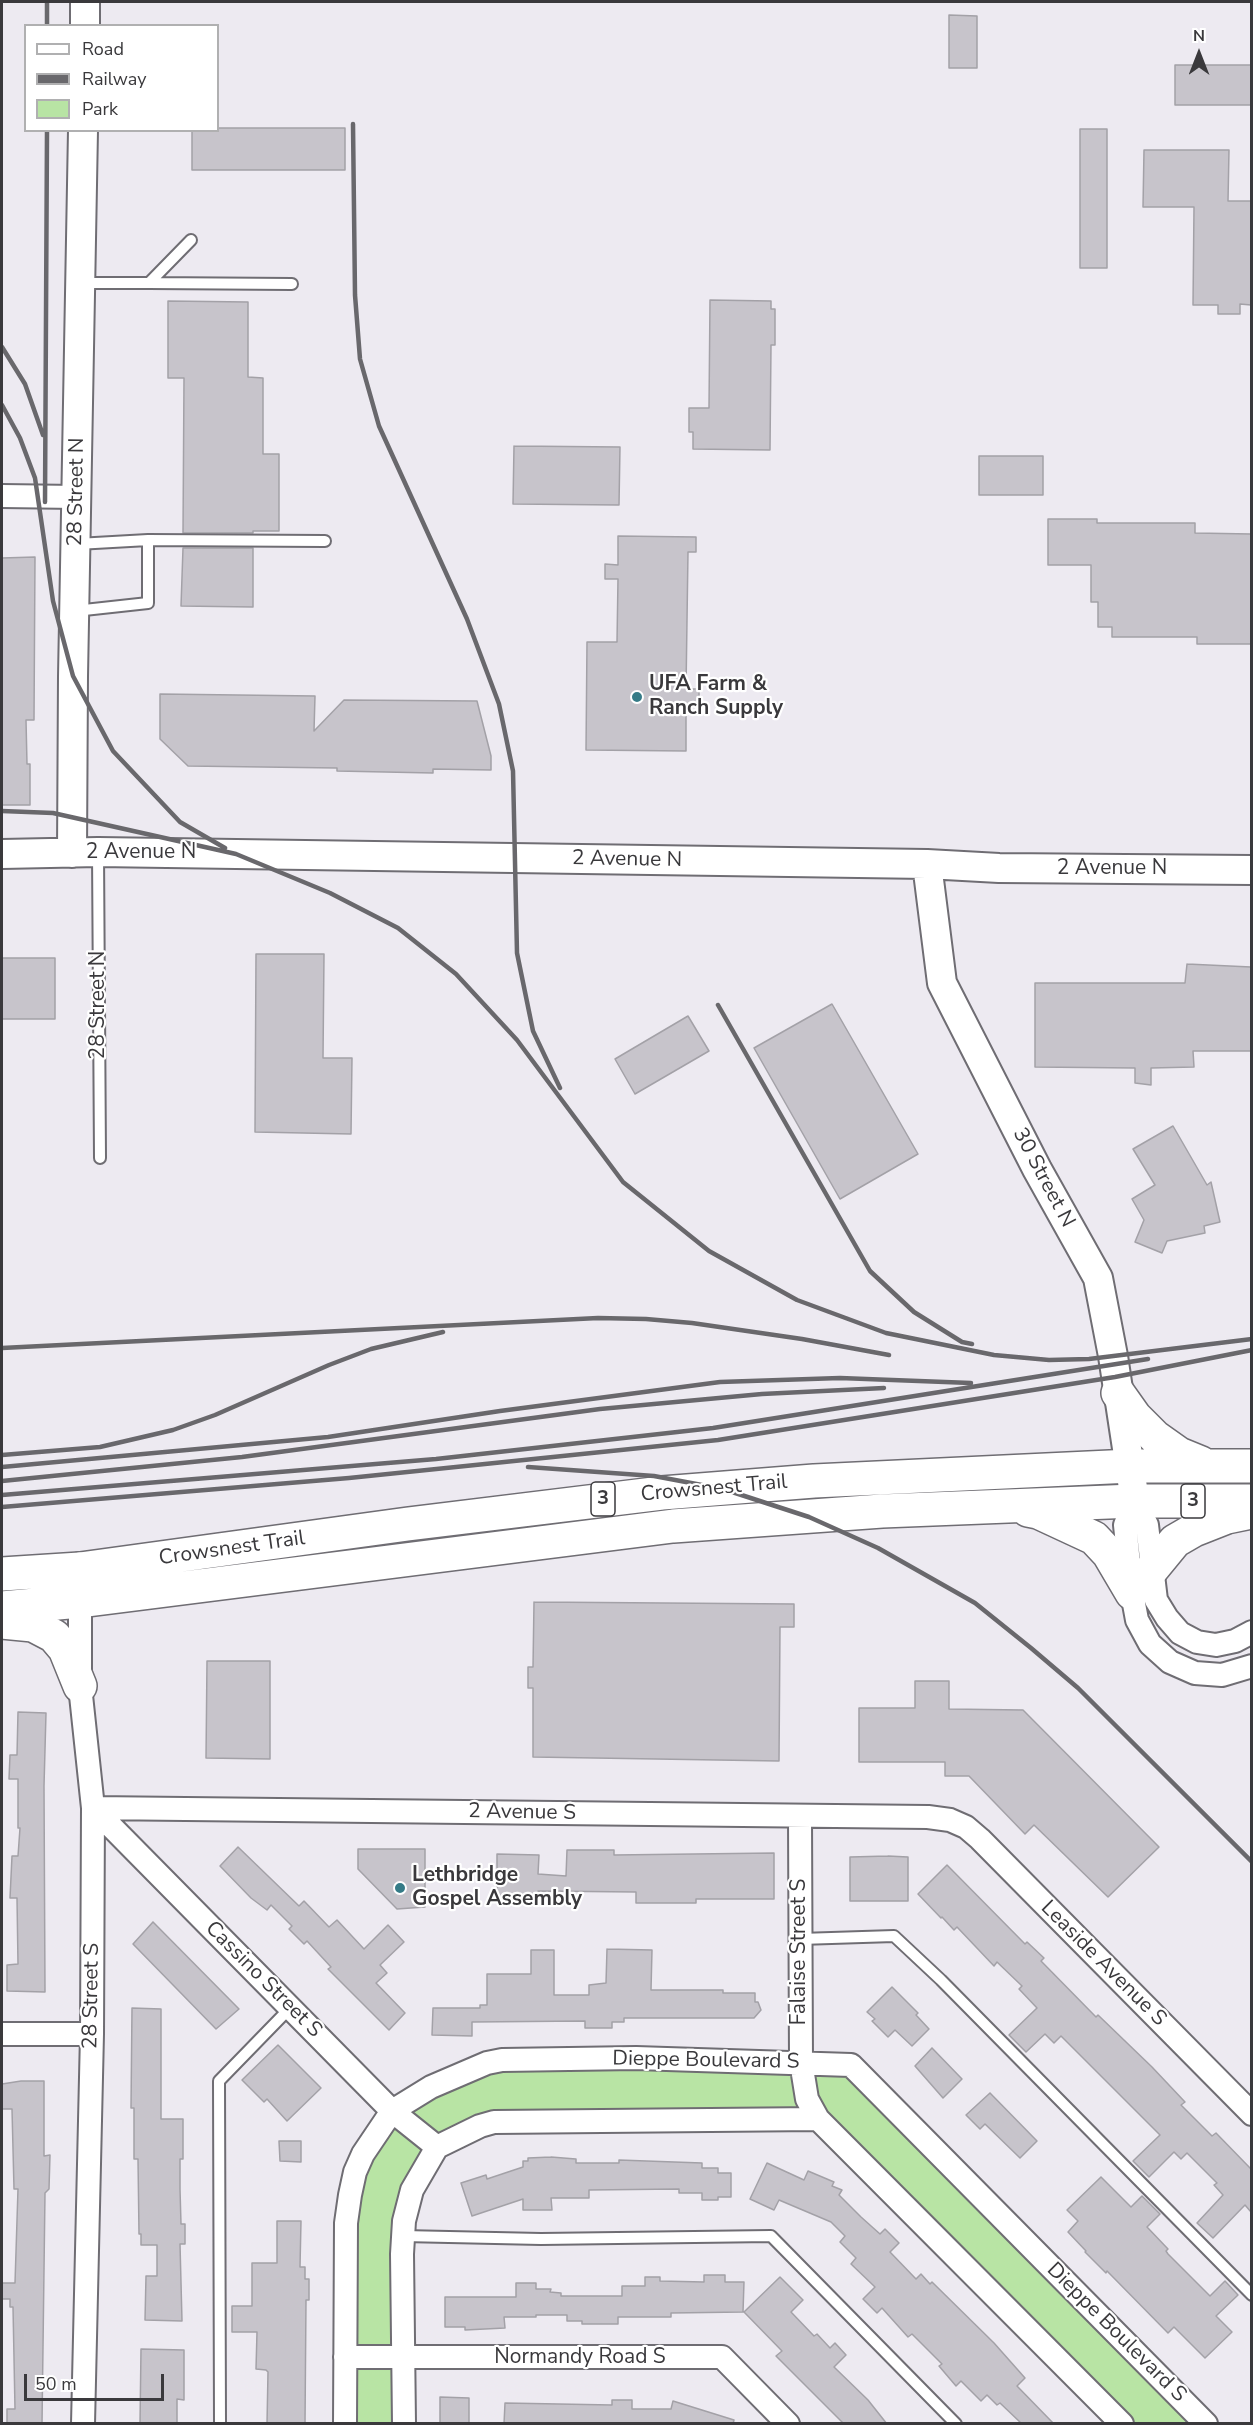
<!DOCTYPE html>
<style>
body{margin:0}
#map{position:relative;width:1253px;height:2425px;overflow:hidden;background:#edeaf1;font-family:"Nunito Sans",sans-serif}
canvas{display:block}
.frame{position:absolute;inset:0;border:3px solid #3a393c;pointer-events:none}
.legend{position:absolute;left:24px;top:24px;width:195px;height:108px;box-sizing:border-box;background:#fff;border:2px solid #b0b0b1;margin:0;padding:8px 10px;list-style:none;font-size:18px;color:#3a393c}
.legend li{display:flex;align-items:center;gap:12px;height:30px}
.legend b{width:30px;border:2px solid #b0b0b1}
.north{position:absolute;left:1169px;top:24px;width:60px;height:60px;-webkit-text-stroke:4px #fff;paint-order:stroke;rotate:0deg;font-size:16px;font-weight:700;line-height:24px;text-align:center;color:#3a393c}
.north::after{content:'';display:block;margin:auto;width:21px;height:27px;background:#3a393c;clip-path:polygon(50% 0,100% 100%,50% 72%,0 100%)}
.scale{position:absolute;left:24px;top:2374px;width:140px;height:27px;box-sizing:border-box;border:3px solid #3a393c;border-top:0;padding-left:8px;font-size:18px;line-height:21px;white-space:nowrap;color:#3a393c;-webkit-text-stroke:4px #fff;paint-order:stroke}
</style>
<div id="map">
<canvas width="1253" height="2425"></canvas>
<div class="frame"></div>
<ul class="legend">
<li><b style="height:8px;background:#fff"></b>Road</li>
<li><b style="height:8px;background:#69686c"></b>Railway</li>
<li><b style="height:16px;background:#b8e4a4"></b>Park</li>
</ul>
<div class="north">N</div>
<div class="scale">50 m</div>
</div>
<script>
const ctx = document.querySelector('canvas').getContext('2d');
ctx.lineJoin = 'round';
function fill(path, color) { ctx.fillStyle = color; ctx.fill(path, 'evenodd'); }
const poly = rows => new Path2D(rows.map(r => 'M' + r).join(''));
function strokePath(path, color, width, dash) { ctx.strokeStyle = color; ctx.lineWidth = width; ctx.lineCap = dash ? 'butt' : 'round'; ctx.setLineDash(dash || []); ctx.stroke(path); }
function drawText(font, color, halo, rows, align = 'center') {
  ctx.font = font + ' "Nunito Sans",sans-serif'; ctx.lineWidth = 4.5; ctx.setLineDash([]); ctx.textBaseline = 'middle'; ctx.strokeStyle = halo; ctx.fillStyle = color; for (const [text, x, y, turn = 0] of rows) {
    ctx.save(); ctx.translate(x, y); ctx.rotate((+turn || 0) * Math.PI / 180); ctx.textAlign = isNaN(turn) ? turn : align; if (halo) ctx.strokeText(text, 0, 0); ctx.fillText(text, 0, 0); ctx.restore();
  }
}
fill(poly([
 [851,2065,1206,2423,1122,2423,817,2119,466,2133,412,2190,404,2423,345,2424,346,2223,373,2140,471,2068]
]), '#b8e4a4');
const building = poly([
 [949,15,977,16,977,68,949,68,949,15],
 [1175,65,1251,65,1251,105,1175,105,1175,65],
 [218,128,345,128,345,170,192,170,192,130,218,130,218,128],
 [1080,129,1107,129,1107,268,1080,268,1080,129],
 [1144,150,1229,150,1228,201,1251,201,1251,305,1240,304,1240,314,1218,314,1218,305,1193,305,1194,207,1143,207,1144,150],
 [710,300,771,301,771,309,775,309,775,345,771,345,770,450,693,449,693,432,689,432,689,408,709,408,710,300],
 [168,301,248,302,248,377,263,378,263,454,279,454,279,531,253,531,253,533,183,533,184,378,168,378,168,301],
 [514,446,620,447,619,505,513,504,514,446],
 [979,456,1043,456,1043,495,979,495,979,456],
 [1048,519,1097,519,1097,523,1195,523,1195,533,1251,534,1251,644,1197,644,1197,637,1112,637,1112,627,1098,627,1098,602,1091,602,1091,565,1048,565,1048,519],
 [618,536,696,537,696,552,688,552,686,689,699,689,699,704,686,704,686,751,586,750,587,642,617,642,618,579,605,579,605,564,618,565,618,536],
 [183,548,253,548,253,607,181,606,183,548],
 [35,557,34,720,26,720,27,764,30,764,30,805,2,805,2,558,35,557],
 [160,694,315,696,314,731,344,700,477,701,491,756,491,770,433,769,433,773,337,771,337,768,188,766,160,739,160,694],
 [256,954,324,954,323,1058,352,1058,351,1134,255,1132,256,954],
 [2,958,55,958,55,1019,2,1019,2,958],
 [1187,964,1251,967,1251,1051,1193,1051,1194,1067,1151,1068,1151,1085,1135,1083,1135,1068,1035,1067,1035,983,1185,983,1187,964],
 [832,1004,918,1154,840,1199,754,1048,832,1004],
 [688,1016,709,1051,635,1094,615,1059,688,1016],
 [1173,1126,1207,1185,1211,1182,1220,1222,1204,1226,1205,1233,1167,1241,1162,1253,1135,1242,1144,1220,1132,1199,1155,1185,1133,1149,1173,1126],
 [534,1602,794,1604,794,1627,780,1627,779,1761,533,1757,533,1688,528,1688,528,1667,533,1667,534,1602],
 [207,1661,270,1661,270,1759,206,1758,207,1661],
 [915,1681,949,1681,949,1709,1023,1710,1159,1847,1108,1897,1034,1825,1025,1834,969,1776,945,1776,945,1762,859,1762,859,1708,915,1708,915,1681],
 [18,1712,46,1713,44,1786,45,1992,7,1991,7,1965,18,1964,17,1898,10,1898,12,1856,18,1856,20,1828,18,1828,18,1779,9,1779,10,1755,17,1755,18,1712],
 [238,1847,299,1906,304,1901,329,1927,337,1920,364,1949,388,1925,404,1942,380,1965,387,1973,376,1983,405,2013,389,2030,328,1969,331,1967,307,1941,304,1944,289,1929,292,1926,271,1905,267,1910,251,1898,220,1866,238,1847],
 [358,1849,425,1849,425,1907,397,1909,358,1869,358,1849],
 [567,1850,614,1850,614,1855,774,1853,774,1899,696,1899,696,1903,636,1903,636,1892,538,1891,538,1903,497,1903,497,1854,539,1855,538,1874,566,1876,567,1850],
 [888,1856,908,1857,908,1901,850,1901,850,1857,888,1856],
 [947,1865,1025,1944,1027,1942,1044,1958,1041,1961,1096,2017,1098,2015,1152,2067,1185,2102,1181,2105,1212,2136,1216,2133,1251,2169,1251,2212,1245,2205,1213,2238,1197,2223,1223,2195,1214,2185,1217,2183,1187,2153,1181,2159,1174,2152,1149,2177,1133,2161,1160,2135,1061,2036,1054,2043,1045,2034,1026,2052,1009,2035,1037,2008,1019,1989,1022,1986,997,1962,994,1966,957,1927,954,1930,942,1917,941,1918,918,1894,947,1865],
 [153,1922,239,2009,216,2029,133,1944,153,1922],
 [607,1949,652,1950,651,1990,723,1990,723,1993,755,1993,755,2002,758,2002,761,2010,754,2018,624,2018,624,2022,612,2022,612,2028,585,2028,585,2021,472,2022,472,2036,432,2035,433,2008,480,2008,480,2005,487,2005,487,1974,531,1974,531,1950,554,1950,554,1995,589,1995,589,1985,606,1983,607,1949],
 [892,1987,918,2013,916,2015,929,2029,912,2046,895,2030,888,2037,872,2021,875,2019,867,2012,892,1987],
 [132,2008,161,2009,161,2119,183,2119,183,2159,180,2159,180,2189,181,2224,185,2224,185,2244,180,2244,182,2321,145,2320,146,2276,157,2276,157,2245,141,2245,141,2234,139,2234,138,2159,134,2159,134,2108,131,2108,132,2008],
 [278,2045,321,2088,287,2121,267,2099,264,2102,242,2080,278,2045],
 [932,2048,962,2079,943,2098,915,2066,932,2048],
 [21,2081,44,2081,44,2156,50,2155,49,2189,45,2193,42,2424,7,2424,7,2409,15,2409,13,2307,10,2307,10,2299,2,2299,2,2283,15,2283,18,2189,14,2189,12,2109,2,2109,2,2084,21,2081],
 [990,2093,1037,2141,1020,2158,985,2124,980,2129,966,2115,990,2093],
 [279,2141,301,2141,301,2162,280,2161,279,2141],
 [551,2157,576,2159,576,2163,619,2163,619,2160,702,2163,702,2168,718,2168,718,2173,731,2173,731,2197,718,2197,718,2200,702,2200,702,2193,679,2193,679,2189,589,2190,589,2198,551,2198,552,2210,523,2210,523,2199,472,2216,461,2183,486,2175,487,2179,523,2167,523,2161,528,2161,528,2158,551,2157],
 [767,2163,804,2180,808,2171,834,2182,832,2186,842,2190,839,2195,861,2217,880,2234,885,2229,899,2243,890,2252,916,2279,921,2274,930,2284,932,2282,994,2343,1025,2378,1017,2386,1054,2424,1022,2424,1000,2403,997,2405,987,2395,981,2401,961,2381,956,2386,939,2366,942,2364,912,2334,908,2337,882,2308,877,2313,863,2299,875,2287,851,2264,856,2258,840,2242,845,2236,831,2222,779,2200,774,2210,750,2199,767,2163],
 [1101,2177,1131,2207,1142,2196,1160,2214,1147,2227,1168,2249,1166,2251,1168,2254,1210,2296,1225,2281,1238,2295,1216,2316,1232,2332,1205,2358,1174,2327,1168,2333,1107,2271,1106,2273,1085,2252,1086,2251,1068,2232,1078,2221,1067,2210,1101,2177],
 [277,2221,301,2221,300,2267,305,2267,305,2279,309,2279,309,2300,306,2300,305,2424,267,2424,268,2372,266,2370,256,2369,257,2332,232,2332,232,2306,252,2306,252,2263,277,2263,277,2221],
 [704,2275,725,2275,725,2282,744,2282,743,2312,671,2313,671,2317,618,2317,618,2324,582,2324,582,2321,567,2321,567,2315,536,2315,536,2317,504,2317,505,2328,465,2330,465,2327,445,2327,445,2297,516,2297,516,2283,536,2283,536,2289,551,2289,550,2292,561,2293,561,2296,622,2296,622,2286,645,2286,645,2277,660,2277,660,2281,704,2282,704,2275],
 [780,2277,803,2300,791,2312,814,2336,817,2334,830,2348,835,2343,846,2355,834,2367,868,2400,887,2424,844,2424,776,2356,782,2351,744,2312,780,2277],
 [141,2349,184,2350,184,2400,177,2399,177,2424,140,2424,141,2349],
 [440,2397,469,2398,469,2424,440,2424,440,2397],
 [612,2400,632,2400,632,2409,671,2409,673,2401,734,2420,733,2424,504,2424,505,2403,612,2405,612,2400]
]);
fill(building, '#c7c4cb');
strokePath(building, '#a3a1a7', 1.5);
const service = poly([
 [81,283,149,283,191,240],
 [149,283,292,284],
 [77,544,148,540,325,541],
 [75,611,148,603,148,540],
 [98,852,100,1158],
 [800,1939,894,1936,941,1980,1252,2295],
 [403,2236,541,2239,771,2236,956,2424],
 [220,2424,219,2081,290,2008]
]);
const minor = poly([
 [2,496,77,497],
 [1134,1501,1125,1525,1132,1593,1137,1620,1150,1644,1170,1662,1195,1673,1222,1675,1252,1666],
 [1134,1501,1147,1525,1156,1600,1167,1618,1180,1633,1197,1642,1216,1645,1235,1641,1252,1632],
 [80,1588,80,1686,93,1808,92,2034,83,2424],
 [93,1808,928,1817,950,1820,966,1827,980,1839,1252,2114],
 [93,1808,392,2111,437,2147],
 [800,1817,801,2062,807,2099,818,2119],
 [2,2034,92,2034],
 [345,2357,722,2357,788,2424],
 [345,2424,346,2223,350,2195,355,2172,363,2154,392,2111,431,2087,487,2063,502,2060,636,2058,851,2065,1206,2424],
 [404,2424,402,2254,404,2221,412,2190,437,2147,480,2126,494,2122,818,2119,1122,2424]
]);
const tertiary = poly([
 [85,26,85,2],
 [72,853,73,676,83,130],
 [2,854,98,852,927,864,999,868,1252,870],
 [927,864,942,983,1037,1169,1098,1278,1113,1356,1133,1488]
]);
const trunk = poly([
 [1118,1393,1135,1417,1155,1437,1179,1454,1201,1463],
 [1028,1510,1038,1512,1094,1538,1109,1554,1132,1593],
 [80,1569,408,1524,662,1493,814,1481,1131,1466,1252,1466],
 [1152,1569,1175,1541,1194,1530,1227,1517,1251,1512],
 [80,1601,673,1526,882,1511,1134,1501,1252,1501]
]);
const motorway = poly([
 [2,1574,80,1569],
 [2,1608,80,1601],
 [2,1622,33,1625,54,1636,65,1649,80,1686]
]);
strokePath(service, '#6f6d73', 14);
strokePath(minor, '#6f6d73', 26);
strokePath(tertiary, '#6f6d73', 32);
strokePath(trunk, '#6f6d73', 36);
strokePath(motorway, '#6f6d73', 36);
strokePath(service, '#fff', 10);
strokePath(minor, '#fff', 22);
strokePath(tertiary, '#fff', 28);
strokePath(trunk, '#fff', 33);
strokePath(motorway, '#fff', 33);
strokePath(poly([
 [47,26,47,2],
 [353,124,355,295,360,359,379,426,467,619,499,704,513,771,517,953,533,1031,560,1088],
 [2,347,25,384,43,435],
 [2,405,20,438,35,478,53,601,73,676,113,751,180,822,225,848],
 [45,502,47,130],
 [2,811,53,813,236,854,330,893,398,928,456,974,517,1040,623,1182,709,1251,797,1300,886,1333,994,1355,1049,1360,1089,1359,1252,1339],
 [718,1005,870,1271,914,1312,962,1342,972,1344],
 [2,1348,598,1318,646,1319,692,1323,802,1339,889,1355],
 [2,1455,100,1447,173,1430,215,1415,329,1365,371,1349,443,1332],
 [2,1467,328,1437,500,1411,720,1382,840,1378,971,1383],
 [528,1467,654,1476,723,1489,809,1517,878,1548,975,1603,1031,1648,1078,1688,1252,1862],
 [2,1481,242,1457,600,1409,762,1394,884,1388],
 [2,1495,436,1459,713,1428,1148,1359],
 [2,1507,349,1478,718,1440,1115,1377,1252,1350]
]), '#69686c', 4.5);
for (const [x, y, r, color] of [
 [637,697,6,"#357b87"],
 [400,1888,6,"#357b87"]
]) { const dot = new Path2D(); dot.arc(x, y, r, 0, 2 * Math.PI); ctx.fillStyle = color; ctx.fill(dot); strokePath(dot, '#fff', 2); }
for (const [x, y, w] of [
 [603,1499,24],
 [1193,1501,24]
]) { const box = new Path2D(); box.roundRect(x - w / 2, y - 17, w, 34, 4.5); ctx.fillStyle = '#fff'; ctx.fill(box); strokePath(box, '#3a393c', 1.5); }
drawText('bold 20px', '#3a393c', null, [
 ["3",603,1499],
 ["3",1193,1501]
]);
drawText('21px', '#3a393c', '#fff', [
 ["28 Street N",77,492,-89],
 ["2 Avenue N",141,853],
 ["2 Avenue N",627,860,1],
 ["2 Avenue N",1112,869],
 ["28 Street N",99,1005,-90],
 ["30 Street N",1043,1178,62],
 ["Crowsnest Trail",714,1489,-5],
 ["Crowsnest Trail",232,1549,-8],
 ["2 Avenue S",522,1813,1],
 ["Falaise Street S",800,1952,-90],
 ["Leaside Avenue S",1103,1964,45],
 ["Cassino Street S",263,1980,45],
 ["28 Street S",92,1996,-89],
 ["Dieppe Boulevard S",706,2061,1],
 ["Dieppe Boulevard S",1116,2333,45],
 ["Normandy Road S",580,2358]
]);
drawText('bold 21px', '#3a393c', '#fff', [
 ["UFA Farm &",649,685],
 ["Ranch Supply",649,709],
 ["Lethbridge",412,1876],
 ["Gospel Assembly",412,1900]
], 'left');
</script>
